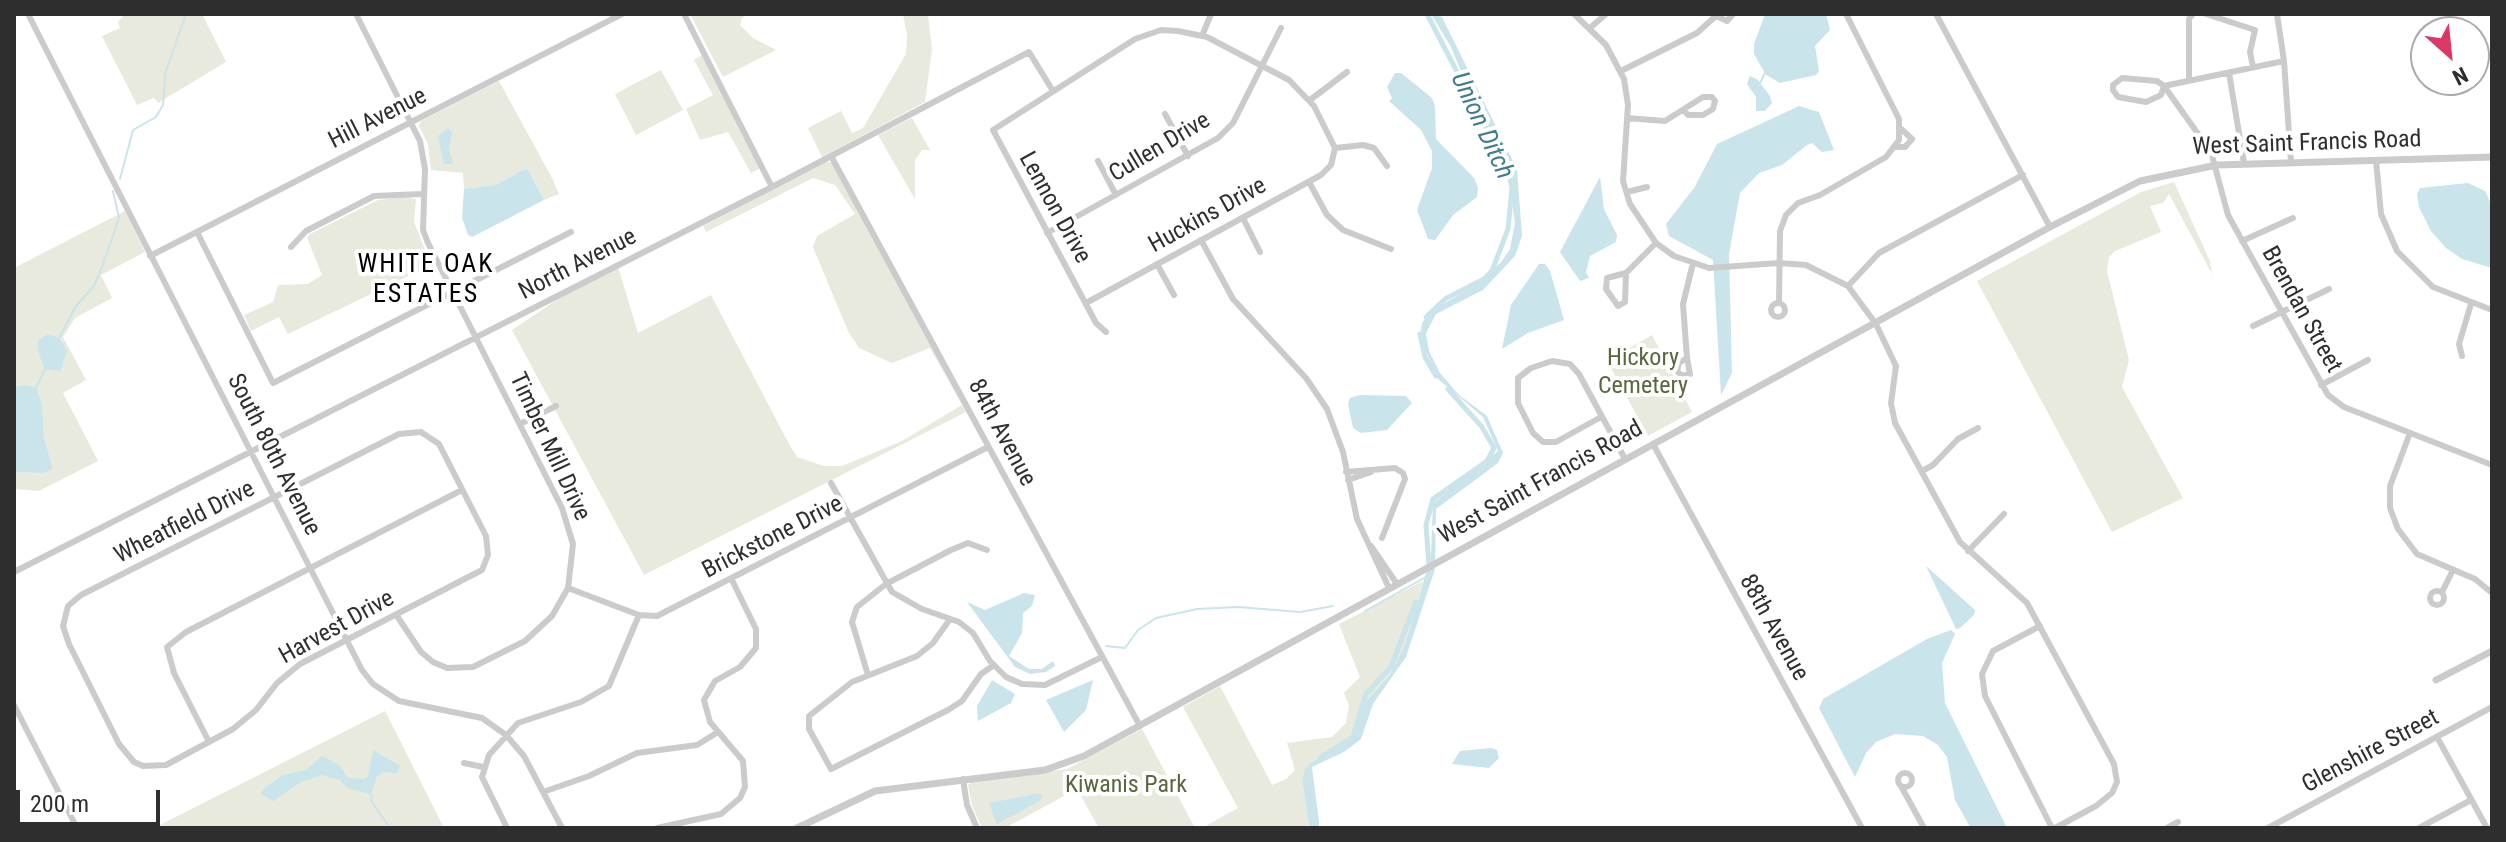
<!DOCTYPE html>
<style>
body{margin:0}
#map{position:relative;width:2506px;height:842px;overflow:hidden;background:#fff;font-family:"Roboto Condensed",sans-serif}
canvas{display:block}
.frame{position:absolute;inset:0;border:16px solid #2e2e2e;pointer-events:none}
.north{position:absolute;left:2410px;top:16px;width:80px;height:80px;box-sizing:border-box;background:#fff;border:2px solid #ababab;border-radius:50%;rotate:153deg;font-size:22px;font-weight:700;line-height:32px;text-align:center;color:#2e2e2e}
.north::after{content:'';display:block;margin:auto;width:28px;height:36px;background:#dd3766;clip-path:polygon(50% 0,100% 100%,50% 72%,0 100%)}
.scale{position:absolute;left:16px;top:790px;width:144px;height:36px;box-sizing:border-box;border:4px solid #2e2e2e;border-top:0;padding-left:10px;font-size:24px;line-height:28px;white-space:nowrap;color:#2e2e2e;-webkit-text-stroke:6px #fff;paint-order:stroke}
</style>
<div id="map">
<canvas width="2506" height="842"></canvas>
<div class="frame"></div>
<div class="north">N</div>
<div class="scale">200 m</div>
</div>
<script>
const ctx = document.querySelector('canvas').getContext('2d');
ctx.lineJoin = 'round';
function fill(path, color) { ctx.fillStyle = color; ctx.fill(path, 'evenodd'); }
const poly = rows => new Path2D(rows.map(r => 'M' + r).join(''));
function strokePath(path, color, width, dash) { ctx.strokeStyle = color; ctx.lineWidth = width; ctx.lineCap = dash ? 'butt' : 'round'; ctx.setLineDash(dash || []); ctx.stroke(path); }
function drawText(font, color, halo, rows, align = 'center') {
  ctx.font = font + ' "Roboto Condensed",sans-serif'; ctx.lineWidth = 8; ctx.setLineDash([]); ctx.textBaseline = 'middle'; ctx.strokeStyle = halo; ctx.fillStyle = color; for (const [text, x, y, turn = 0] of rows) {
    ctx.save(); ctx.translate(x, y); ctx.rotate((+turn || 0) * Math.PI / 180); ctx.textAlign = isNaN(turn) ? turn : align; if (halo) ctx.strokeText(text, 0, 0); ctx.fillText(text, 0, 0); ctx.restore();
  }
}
fill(poly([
 [125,14,202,14,226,62,158,103,154,98,137,105,102,36,120,28,118,22],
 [690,14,749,14,742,18,740,25,753,38,776,50,723,77],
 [903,14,928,14,932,50,925,102,822,157,808,128,841,111,852,133,863,128,906,54,907,35],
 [702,55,760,168,751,173,728,132,700,140,686,109,713,95,694,60],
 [661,70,683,110,636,135,615,94],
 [499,81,552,178,559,194,544,200,527,168,495,185,464,189,463,173,431,170,428,144,419,126,421,121],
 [912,118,930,150,922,150,915,160,915,199,878,135],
 [827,161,834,164,966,412,644,575,512,330,561,297,618,267,638,333,711,295,790,446,797,457,824,466,842,466,902,441,962,405,930,348,892,363,859,348,848,331,813,247,817,236,855,214,835,185,813,178,706,232,703,226],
 [2174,182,2210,261,2212,274,2169,194,2163,203,2150,206,2161,232,2115,251,2109,257,2107,271,2129,360,2122,387,2183,498,2112,532,1977,281,2141,192],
 [404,197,416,199,414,222,431,265,288,334,279,317,251,331,244,315,273,302,278,285,308,284,322,275,307,238,310,234,378,200],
 [125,211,145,252,101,275,112,298,75,318,63,337,86,380,63,393,98,461,39,491,14,489,14,472,42,473,52,465,44,438,42,410,25,385,14,387,14,268],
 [1652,335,1692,412,1648,436,1607,361],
 [1423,581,1404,647,1389,676,1367,700,1359,731,1345,744,1309,764,1307,778,1313,828,1202,828,1238,808,1183,707,1220,686,1272,785,1286,779,1295,770,1287,743,1332,737,1346,723,1349,705,1344,693,1360,677,1339,624],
 [385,711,444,828,154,828],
 [1142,729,1195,828,1099,828,1077,789,1005,828,982,828,972,806,968,785,972,782,1067,769]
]), '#e7eadc');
fill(poly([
 [1431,14,1442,17,1517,169,1522,236,1515,256,1483,290,1436,314,1426,333,1429,351,1440,373,1459,395,1487,416,1503,453,1498,463,1436,509,1435,569,1406,657,1373,704,1361,739,1344,752,1312,767,1319,822,1319,828,1313,828,1307,778,1309,764,1356,735,1367,700,1389,676,1404,647,1431,556,1433,503,1498,451,1483,417,1438,379,1420,338,1422,323,1431,311,1481,282,1501,262,1510,249,1515,222,1510,190,1513,171,1469,91,1451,47],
 [1765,14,1826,14,1830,30,1815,46,1819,71,1816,75,1780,83,1766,75,1754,54,1754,44],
 [1395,73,1401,73,1432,98,1435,106,1436,139,1474,178,1478,188,1477,197,1453,215,1435,240,1428,239,1417,210,1432,168,1432,151,1421,130,1389,101,1392,98,1387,87],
 [1750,76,1758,80,1770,96,1772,103,1765,111,1756,111,1756,97,1747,84],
 [1799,106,1819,112,1834,150,1822,152,1812,143,1807,145,1782,165,1759,173,1740,193,1729,254,1732,373,1721,395,1713,260,1669,236,1666,224,1694,188,1717,144],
 [448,128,452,133,449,149,453,164,444,164,438,136],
 [527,168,544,200,472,237,468,235,462,218,464,189,495,185],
 [1600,177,1604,209,1617,235,1616,242,1590,256,1586,272,1589,278,1580,281,1560,252],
 [2468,183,2485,191,2492,206,2492,268,2462,259,2446,248,2431,231,2419,207,2417,194,2420,188],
 [1539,264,1545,264,1550,271,1564,320,1528,333,1502,349,1511,305],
 [47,334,59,338,67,351,60,371,45,369,38,352,38,341],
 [25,385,36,388,42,405,44,438,52,465,51,470,42,473,14,472,14,387],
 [1360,395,1406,396,1412,403,1387,430,1361,433,1353,428,1348,404,1350,398],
 [1926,566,1975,610,1974,615,1960,628,1956,629],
 [1024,593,1035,595,1032,606,1023,613,1022,633,1009,656,1029,669,1042,669,1053,661,1055,666,1046,672,1030,674,1015,667,967,602,985,610],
 [1951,630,1955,634,1942,663,1945,703,2007,828,1970,827,1955,800,1947,757,1938,745,1923,736,1895,734,1876,742,1866,753,1855,777,1819,708,1823,699,1927,639],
 [992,680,1015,694,1011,703,978,721,977,706],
 [1093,680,1086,710,1064,732,1046,700],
 [1491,748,1497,750,1499,758,1489,768,1452,764,1460,751],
 [373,750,400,766,397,773,384,772,377,776,371,794,347,788,340,780,322,775,301,782,273,801,261,794,263,789,283,775,306,770,322,756,339,765,348,778,364,779,368,777],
 [1036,794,1042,795,1041,800,997,824,989,803]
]), '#c9e4ea');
strokePath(poly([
 [1760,83,1766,71],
 [120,179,133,130,156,117,163,105,165,74,186,14],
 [59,338,76,306,94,286,102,267,119,218,113,191],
 [36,388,45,369],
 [1365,611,1426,577],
 [1106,646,1125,648,1138,630,1156,618,1197,609,1238,607,1300,612,1333,606],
 [371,794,372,802,390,828]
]), '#c9e4ea', 2);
strokePath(poly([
 [1426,317,1445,299,1484,279,1492,271,1508,229,1512,188,1508,170,1427,14],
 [1420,334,1425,357,1436,376],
 [1429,566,1426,525,1433,499,1487,461,1494,448,1482,427,1448,389],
 [1321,757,1353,737,1366,694,1391,667,1416,602],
 [1308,769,1305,780,1312,828]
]), '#c9e4ea', 5);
strokePath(poly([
 [28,14,362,670,373,684,399,701,482,718,506,735,524,756,562,828],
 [356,14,420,141,425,169,423,230,428,243,562,508,573,544,568,588,552,616,525,641,473,667,447,668,433,662,421,652,397,616],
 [684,14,772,187],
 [1574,14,1606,45,1624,79,1628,105,1623,181,1630,204,1656,243,1674,256,1709,268,1779,263,1806,265,1848,286,1876,324,1896,366,1891,403,1895,423,1960,542,2027,603,2114,764,2117,782,2112,793,2096,806,2055,828],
 [1936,14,2050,227],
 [2206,14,2255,30,2250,52,2253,67],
 [2277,14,2284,61,2291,162],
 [1716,16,1727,21,1733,14],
 [1590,28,1606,14],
 [1202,36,1211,14],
 [1621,71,1697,33,1718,14],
 [2229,73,2244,163],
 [2189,80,2189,19,2193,14],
 [2164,86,2161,95,2146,102,2118,97,2113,90,2113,85,2122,78,2157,81,2164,86,2211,152,2228,215,2328,395,2344,407,2492,465],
 [2164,86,2284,61],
 [1310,100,1347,72],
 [1165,114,1188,156],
 [1627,118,1665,121,1703,97,1712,97,1715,101,1713,109,1703,115,1688,115,1683,110],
 [1894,147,1905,147,1912,139,1899,127],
 [1335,148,1363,145,1374,148,1387,166],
 [831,156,1140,726],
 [2376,160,2381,214,2397,251,2433,287,2492,310],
 [1098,161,1116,195],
 [1309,182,1327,215,1343,230,1391,249],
 [1627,192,1647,187],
 [1243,218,1260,252],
 [197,232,273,383,571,232],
 [1047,233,1218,138,1233,123,1281,28],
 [1201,240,1233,299,1306,378,1327,409,1343,452,1357,519,1389,588],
 [2242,241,2293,218],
 [291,247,306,231,374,196,422,194],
 [150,256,622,14],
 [1157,264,1174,295],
 [1626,273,1625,302,1618,306,1606,289,1607,278,1626,273,1656,243],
 [1848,286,1879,253,2023,175],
 '1771 310a7 7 0 1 1 14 0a7 7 0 1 1-14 0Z',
 [1086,303,1321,175,1331,165,1335,148],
 [1779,303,1780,231,1786,215,1798,203,1820,195,1886,157,1899,140,1899,119,1846,14],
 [2253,326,2329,289],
 [1106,332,1096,323,993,130,1135,39,1161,30,1178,31,1207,37,1289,80,1314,106,1335,148],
 [2462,356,2459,344,2471,304],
 [1687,358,1690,374,1682,376,1677,371,1679,363,1687,358,1683,304,1693,263],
 [2321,385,2368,360],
 [1601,417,1556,442,1543,442,1533,433,1518,403,1518,378,1531,368,1552,361,1570,364,1579,374,1625,459],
 [520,424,556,406],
 [421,432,439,444,486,536,488,555,482,570,300,664,277,683,256,710,233,729,166,765,143,766,134,762,119,744,69,644,63,626,68,606,81,595,399,434,421,432],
 [2410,433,2390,486,2390,508,2398,529,2417,554,2475,579,2492,593],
 [1653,444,1862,828],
 [1922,471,1933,465,1958,439,1978,428],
 [1346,472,1395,468,1403,473,1405,479,1382,538],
 [1348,480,1371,472],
 [831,483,892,592,922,609,959,622,973,633,990,661,1006,677,1022,684,1045,685,1102,657],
 [1371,546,1397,584],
 [1968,551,2004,514],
 [14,572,772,187,1029,52,1053,91],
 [568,588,639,615,657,616,988,447],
 '2430 598a7 7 0 1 1 14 0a7 7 0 1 1-14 0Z',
 [2442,592,2453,570],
 [950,619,933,643,917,656,852,682,809,716,809,729,831,769,948,710,962,701,981,674,994,665],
 [2040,626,1993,651,1982,674,1985,696,2052,828],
 [868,675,852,622,857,607,886,584,951,550,968,543,987,550],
 [14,705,77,828],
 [2437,737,2487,828],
 [209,742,174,673,167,647,186,632,462,490],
 [464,763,483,767],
 '1898 780a7 7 0 1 1 14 0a7 7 0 1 1-14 0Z',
 [963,779,967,805,977,828],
 [1901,786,1924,828],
 [543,792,589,776,637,753,697,745,718,732],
 [507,828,482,777,489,755,518,723,581,702,609,686,639,615],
 [657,828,721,814,740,798,745,787,743,761,710,722,704,700,715,681,740,667,756,648,756,629,732,580],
 [2167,828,2178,822],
 [2268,828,2492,707],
 [2419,828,2471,800]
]), '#cbcbcb', 6);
strokePath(poly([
 [2436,680,2492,651],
 [797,828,875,791,1045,770,1084,756,2050,227,2140,181,2217,165,2492,157]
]), '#cbcbcb', 7);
drawText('24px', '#2e2e2e', '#fff', [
 ["Hill Avenue",378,119,-27],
 ["West Saint Francis Road",2307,144,-2],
 ["Cullen Drive",1160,148,-31],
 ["Lennon Drive",1054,208,61],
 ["Huckins Drive",1208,216,-29],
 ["North Avenue",578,265,-27],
 ["Brendan Street",2301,310,61],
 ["84th Avenue",1001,433,62],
 ["Timber Mill Drive",549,447,65],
 ["South 80th Avenue",273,455,63],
 ["West Saint Francis Road",1541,483,-29],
 ["Wheatfield Drive",185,523,-27],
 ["Brickstone Drive",773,538,-27],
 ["Harvest Drive",337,628,-29],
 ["88th Avenue",1773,628,61],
 ["Glenshire Street",2371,752,-28]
]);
drawText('24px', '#59673d', '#fff', [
 ["Hickory",1643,359],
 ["Cemetery",1643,387],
 ["Kiwanis Park",1126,786]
]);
drawText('italic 26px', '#407e8c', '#fff', [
 ["Union Ditch",1481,126,65]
]);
ctx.letterSpacing = '2px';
drawText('26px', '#000', '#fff', [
 ["WHITE OAK",426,265],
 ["ESTATES",426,295]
]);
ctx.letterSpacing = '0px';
</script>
